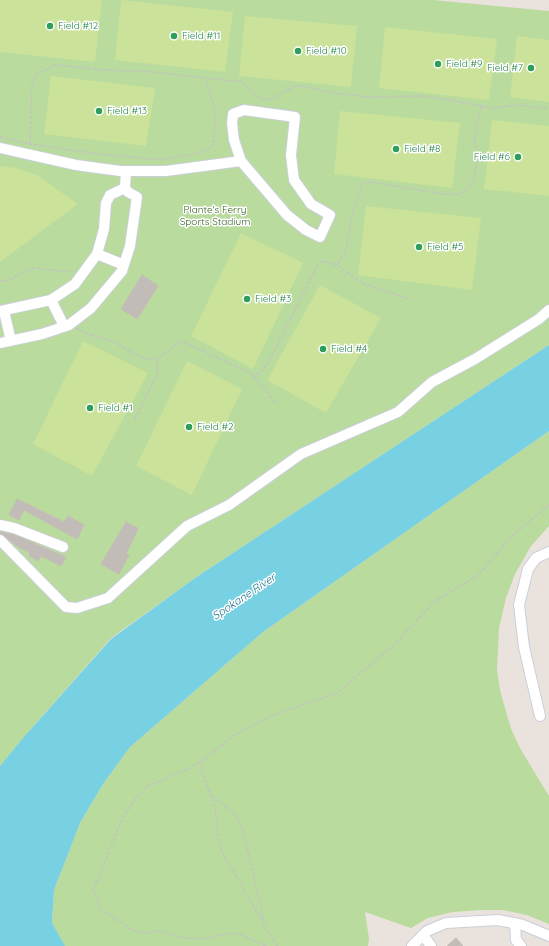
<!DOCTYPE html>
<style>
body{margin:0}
canvas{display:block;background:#eae2dc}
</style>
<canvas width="549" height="946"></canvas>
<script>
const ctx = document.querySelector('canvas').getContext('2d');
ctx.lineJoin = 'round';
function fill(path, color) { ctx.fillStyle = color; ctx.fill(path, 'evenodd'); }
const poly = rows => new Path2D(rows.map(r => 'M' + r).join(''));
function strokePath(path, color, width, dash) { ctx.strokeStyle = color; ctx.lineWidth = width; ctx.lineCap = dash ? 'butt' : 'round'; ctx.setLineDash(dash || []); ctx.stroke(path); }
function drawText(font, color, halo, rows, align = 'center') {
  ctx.font = font + ' Quicksand,sans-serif'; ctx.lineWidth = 3; ctx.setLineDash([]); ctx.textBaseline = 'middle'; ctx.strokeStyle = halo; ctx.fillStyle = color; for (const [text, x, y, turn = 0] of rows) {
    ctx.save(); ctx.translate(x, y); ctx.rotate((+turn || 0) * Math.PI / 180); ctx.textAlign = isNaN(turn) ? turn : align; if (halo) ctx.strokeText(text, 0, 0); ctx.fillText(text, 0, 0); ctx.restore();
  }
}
fill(poly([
 [0,0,433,0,549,11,549,345,195,578,111,638,23,738,0,766],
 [549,431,549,526,531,546,515,574,506,598,499,628,497,670,500,690,511,729,521,750,549,796,549,924,527,915,503,910,482,910,453,912,428,918,411,928,365,912,369,939,368,946,65,946,63,944,52,923,54,890,80,823,103,784,130,747,263,632]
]), '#b9db9d');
fill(poly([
 [0,0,102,0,95,62,0,52],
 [121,0,233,12,225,72,115,60],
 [245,16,357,26,351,87,239,76],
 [385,27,497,39,489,100,379,88],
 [517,36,549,40,549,102,510,97],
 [51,76,155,88,146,146,44,134],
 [340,111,460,123,452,188,334,174],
 [492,120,549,126,549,196,484,189],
 [0,166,16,168,37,175,78,204,0,262],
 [366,206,481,218,472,290,358,275],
 [241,233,303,263,253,369,191,336],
 [320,285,381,318,326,413,267,380],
 [83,341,148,373,92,476,33,444],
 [187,361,242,389,192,495,136,466]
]), '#cbe29a');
fill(poly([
 [549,345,549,431,263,632,130,747,103,784,80,823,54,890,52,923,65,946,0,946,0,766,23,738,111,639,195,578]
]), '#78d1e2');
const building = poly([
 [142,275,158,286,137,319,121,309,142,275],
 [17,499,64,522,68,516,84,525,77,539,24,510,19,520,9,515,17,499],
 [126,522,138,528,137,531,126,554,129,555,119,574,101,564,126,522],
 [0,532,12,534,66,557,61,566,41,556,38,561,29,556,30,553,15,545,15,544,0,534,0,532],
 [456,938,463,946,447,946,456,938]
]);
fill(building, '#c2bcb8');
strokePath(building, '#c5beb6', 1);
const minor = poly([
 [244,110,295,117,291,155,294,180,311,204,330,215,320,237,306,230,287,215,241,161,234,140,232,123,233,114,244,110],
 [0,148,76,165,120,171,166,171,241,161],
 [97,254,124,265],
 [51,300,64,326],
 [0,311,51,300,75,284,97,254,104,229,106,203,110,195,125,188],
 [4,311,11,341],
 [0,343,42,334,69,325,91,308,122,271,130,246,137,197,128,192,125,188,126,171],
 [0,525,14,528,63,547],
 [0,540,66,607,77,608,108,598,187,526,229,505,301,454,398,412,432,382,475,359,539,319,549,310],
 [540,716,524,647,519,605,528,569,536,558,549,552],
 [515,923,516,940,521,946],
 [423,935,431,946],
 [412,946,427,931,446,923,498,920,523,925,549,936]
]);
strokePath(minor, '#cacfd9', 12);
strokePath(poly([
 [0,137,30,144,98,154,151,159,164,159,199,153,213,146,216,119,214,105,206,79],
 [30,144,32,84,35,75,56,65,104,70,153,72,242,82,262,100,271,99,294,86,303,86,333,93,370,97,425,96,494,108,518,105,549,109],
 [338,264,345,254,353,211,362,184,366,182,377,183,443,194,458,194,465,191,470,186,474,177,476,165,477,154,474,135,482,106],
 [0,281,9,280,32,268,70,272],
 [77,328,84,333,112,341,144,359,157,359,179,342,184,342,254,375,258,374,268,363,318,264,322,261,337,265,364,284,410,299],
 [254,376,275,402],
 [135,419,156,377,158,370,157,359],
 [202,761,201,769,215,807,218,839,224,856,277,946],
 [213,796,236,816,243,830,264,921],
 [266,946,242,935,230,933,204,939,184,938,160,931,143,933,130,929,101,909,93,890,121,822,135,799,146,787,188,769,202,761,236,734,269,717,337,693,397,642,434,602,477,576,513,535,549,505]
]), '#c3c3c3', 1.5, [3, 2]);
strokePath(minor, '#fff', 10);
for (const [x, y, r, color] of [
 [50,26,4,"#2e9e5b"],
 [174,36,4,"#2e9e5b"],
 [298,51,4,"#2e9e5b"],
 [438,64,4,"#2e9e5b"],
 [531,68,4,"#2e9e5b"],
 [99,111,4,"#2e9e5b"],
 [396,149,4,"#2e9e5b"],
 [518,157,4,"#2e9e5b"],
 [419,247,4,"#2e9e5b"],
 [247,299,4,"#2e9e5b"],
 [323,349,4,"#2e9e5b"],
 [90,408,4,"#2e9e5b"],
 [189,427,4,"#2e9e5b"]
]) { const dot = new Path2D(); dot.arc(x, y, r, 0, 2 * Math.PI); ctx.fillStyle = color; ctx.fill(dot); strokePath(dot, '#fff', 1.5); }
drawText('10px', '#27864d', '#fff', [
 ["Field #12",58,26],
 ["Field #11",182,36],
 ["Field #10",306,51],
 ["Field #9",446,64],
 ["Field #7",523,68,"right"],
 ["Field #13",107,111],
 ["Field #8",404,149],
 ["Field #6",510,157,"right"],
 ["Field #5",427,247],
 ["Field #3",255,299],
 ["Field #4",331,349],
 ["Field #1",98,408],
 ["Field #2",197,427]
], 'left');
drawText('10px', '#345e20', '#fff', [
 ["Plante's Ferry",215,210],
 ["Sports Stadium",215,222]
]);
drawText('italic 11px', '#1a718c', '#fff', [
 ["Spokane River",244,597,-34]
]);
</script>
